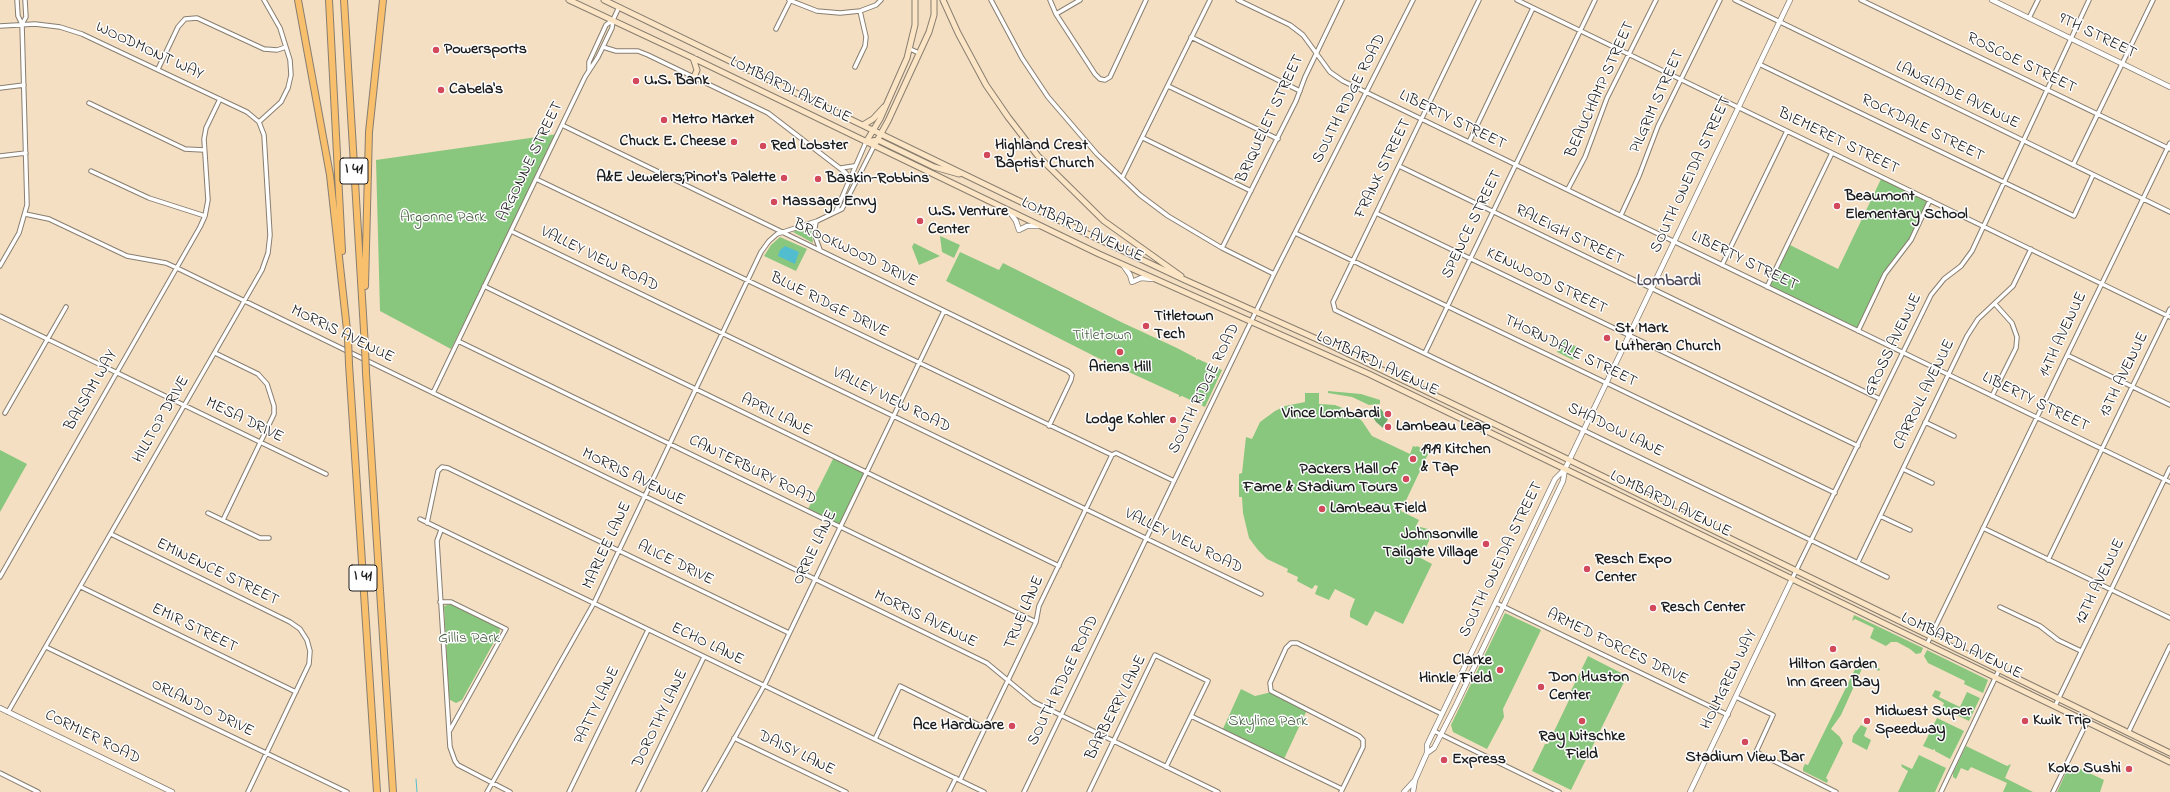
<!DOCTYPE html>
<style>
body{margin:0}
canvas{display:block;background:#f4dfc3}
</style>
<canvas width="2170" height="792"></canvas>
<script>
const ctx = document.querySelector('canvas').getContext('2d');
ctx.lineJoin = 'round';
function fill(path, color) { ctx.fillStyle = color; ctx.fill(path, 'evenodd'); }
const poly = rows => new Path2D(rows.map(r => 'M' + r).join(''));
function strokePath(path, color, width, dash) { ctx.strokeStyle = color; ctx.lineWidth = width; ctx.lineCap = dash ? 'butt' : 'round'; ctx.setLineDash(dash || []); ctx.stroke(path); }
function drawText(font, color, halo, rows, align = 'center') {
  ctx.font = font + ' "Indie Flower",sans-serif'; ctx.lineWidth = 3; ctx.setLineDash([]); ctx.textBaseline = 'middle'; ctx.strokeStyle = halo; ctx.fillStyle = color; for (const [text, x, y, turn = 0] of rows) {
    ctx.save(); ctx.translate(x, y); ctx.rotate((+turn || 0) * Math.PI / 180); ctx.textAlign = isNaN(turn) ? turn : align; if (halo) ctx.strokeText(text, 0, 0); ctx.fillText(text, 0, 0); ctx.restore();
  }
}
fill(poly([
 [558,134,451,349,380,311,376,160],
 [1882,177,1930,200,1911,240,1885,274,1858,331,1767,287,1788,244,1838,269],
 [811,228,813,243,793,232,795,231],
 [940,236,960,245,954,258,942,252],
 [780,237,807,249,796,271,764,256,771,245],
 [914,243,940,256,919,265,912,247],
 [960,252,999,270,1003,263,1121,322,1177,348,1196,358,1196,360,1198,359,1222,370,1205,407,1182,396,1179,397,1179,395,1098,358,946,281],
 [1563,340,1579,348,1573,360,1557,352],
 [1328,391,1361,394,1380,400,1380,404,1369,405,1352,397,1328,393],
 [1305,393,1319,393,1319,404,1335,405,1350,411,1362,421,1372,436,1410,454,1413,446,1416,447,1417,446,1429,452,1401,511,1419,520,1416,526,1428,529,1427,531,1432,534,1424,552,1418,549,1415,555,1432,564,1403,624,1375,611,1367,626,1350,617,1350,612,1355,599,1335,589,1329,600,1315,594,1318,586,1315,585,1312,589,1297,581,1298,577,1287,572,1288,569,1267,559,1258,550,1249,538,1243,513,1242,497,1239,497,1239,474,1242,473,1246,437,1252,439,1260,422,1275,411,1285,406,1305,402],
 [0,450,27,464,0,512],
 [834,457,866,472,840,527,807,511],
 [450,604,499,628,500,631,462,700,456,703,450,700,449,696,444,606],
 [1505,613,1541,630,1503,709,1504,717,1487,749,1453,732,1451,725],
 [1854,615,1923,648,1921,653,1916,654,1910,649,1897,642,1891,642,1886,646,1870,638,1874,628,1855,619,1852,621],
 [1927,650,1988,680,1983,693,1964,684,1965,681,1928,663,1924,656],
 [1588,656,1627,676,1571,790,1532,771,1545,744,1548,744,1570,698,1569,695],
 [1860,659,1880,669,1879,671,1864,664,1841,715,1831,729,1840,737,1843,743,1826,778,1828,780,1827,783,1803,771,1803,768,1805,764,1808,765],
 [1241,689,1255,696,1272,692,1307,710,1283,761,1222,731],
 [1935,690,1941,692,1939,697,1960,707,1967,692,1980,698,1969,721,1942,708,1944,703,1932,696],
 [1937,718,1964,731,1950,759,1935,751,1935,749,1933,750,1923,746],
 [1861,725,1867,728,1864,736,1871,740,1867,750,1852,742,1853,736],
 [1966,746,2007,766,2011,764,2005,778,2033,792,2003,792,2007,783,1971,767,1968,771,1961,768,1956,779,1953,777,1953,773],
 [1919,755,1946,768,1935,792,1898,792,1908,771,1902,767,1901,764,1912,769],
 [2070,764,2104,780,2100,792,2057,792]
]), '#89c77e');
fill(poly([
 [1381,409,1388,419,1383,428,1376,422,1370,412]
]), '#6eac6d');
fill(poly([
 [785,246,799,252,795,264,778,256,780,250]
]), '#52bdce');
strokePath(poly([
 [416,779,417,792]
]), '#52bdce', 1);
const minor = poly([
 [17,0,18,16,22,24],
 [789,0,817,11,840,13,860,11,876,5,881,0],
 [991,0,1022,58,1048,97,1097,154,1140,195,1168,216,1222,248,1274,274],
 [1050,0,1056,14,1095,74,1100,79,1105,80,1110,77,1146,0],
 [1238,0,1290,25,1303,35,1330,72,1343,81,2170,482],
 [1479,0,1333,302,1335,310,1887,577],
 [1517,0,2170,317],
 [1735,0,2170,212],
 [1861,0,2170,149],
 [1056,14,1080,0],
 [2029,18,2038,0],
 [0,26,35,24,60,27,82,34,247,112,259,122,264,135,270,235,268,253,262,270,8,712],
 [776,29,790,1],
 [1191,37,1300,91],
 [603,47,616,51,638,51,648,55,768,113,846,173,849,181],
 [910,49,919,53],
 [1759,64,2074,216,2093,175],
 [855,67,865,46,866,37,860,11],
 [158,69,178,27,185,19,197,18,264,49,277,50,286,47],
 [589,70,589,62,606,25,613,20],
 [1168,86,1278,139],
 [0,88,24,85],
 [89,103,185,149,204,150],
 [259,122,281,102,288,88,291,75,290,60,280,28,264,0],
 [562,125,1068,371,1072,375,1071,380,1049,426],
 [1143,138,1251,191],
 [1469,142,1533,8],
 [0,156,26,153],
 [2073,165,2153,0],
 [1399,166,1880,399],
 [841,168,854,166],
 [91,171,149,198,205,216],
 [1122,178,1210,0],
 [536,179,1112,455],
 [1568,189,1585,157,1607,98,1656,0],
 [836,211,866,142],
 [1376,213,1858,446],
 [25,214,49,219,127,256,166,263,177,268,987,663,1034,702,1218,792],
 [1621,215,1639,176,1658,126,1720,0],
 [816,222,814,233,820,250],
 [511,231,1261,594],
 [1295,233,1835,493],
 [1222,248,1296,101,1305,77,1342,0],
 [1722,265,1787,131],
 [0,266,19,233,27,205,22,24,26,17,25,0],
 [484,286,1059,566],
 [1767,287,1832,153],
 [0,316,326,474],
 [1858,331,1885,274,1911,240,1930,200],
 [458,341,1036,622],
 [215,353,258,374,267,384,274,406,274,414,223,520],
 [1425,353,1595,0],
 [2067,355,2170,405],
 [433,393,585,77,598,57,612,28,613,20,619,7],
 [1992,396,2016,348,2017,337,2012,323,1995,304],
 [5,413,66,307],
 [1925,422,1954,436],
 [1112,455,1116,453,1174,481],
 [1903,469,1932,483],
 [208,513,260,538,269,538],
 [1880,516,1910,530],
 [420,519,984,792],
 [427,523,438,471,442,467,448,468,789,633],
 [1983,528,2170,618],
 [441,530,437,541,450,747,455,761,458,765,510,792],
 [111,534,290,622,300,629,307,640,310,651,309,664,248,792],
 [2048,560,2170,309],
 [1858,562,1967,336,1978,319,2013,286,2031,249],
 [0,577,200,227,205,216,208,200,204,139,206,128,220,99],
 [1792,579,1931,295,1944,279,1961,266,1972,251,2089,0],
 [81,587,296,692],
 [440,602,451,602,506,629,449,732],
 [1496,603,1728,715],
 [2000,607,2040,626,2058,640,2081,651],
 [1927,644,2170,143],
 [46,647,347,792],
 [1736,697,1773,715,1756,752,1836,792],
 [2055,706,2170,468],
 [1191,716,1342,789],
 [1434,731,1559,792],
 [2128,733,2170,646],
 [734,738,846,792],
 [875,739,900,686,985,728],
 [0,773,38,792],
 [960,780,1036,622,1039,606,1112,455],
 [487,792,594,603,761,252,769,241,777,234,817,221,842,209,874,146],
 [569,792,648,630],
 [638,792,704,657],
 [704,792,764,686,944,311],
 [949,792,956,778],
 [1024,792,1274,274,1413,0],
 [1089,792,1155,655,1208,681,1166,767],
 [1341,792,1363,747,1363,740,1359,736,1271,691,1270,683,1286,648,1291,643,1297,643,1442,714],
 [1941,792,1999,670],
 [2053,792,2087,722]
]);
const tertiary = poly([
 [1992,0,2170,87],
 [1009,211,1016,221,1019,230,1027,226,1039,226],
 [1123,265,1130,275,1132,282,1141,278,1153,279],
 [0,708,172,792],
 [1427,753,1434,748,1456,705,1563,481,1565,469,1790,0],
 [1404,792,1415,780],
 [1413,792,1415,780,1427,753,1427,745,1555,479,1565,469],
 [1690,792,1792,579]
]);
const secondary = poly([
 [569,0,693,58,1099,254,1369,374,2170,762],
 [604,0,1077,229,1185,280,1328,344,1561,456,2170,753],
 [943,0,958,33,986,85,1008,117,1038,156,1104,221,1181,276],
 [693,58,697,70,694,77],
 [863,125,873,119,884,107],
 [866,142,880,119,907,58,915,25,915,0],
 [866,142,878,140,934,167,959,174],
 [874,146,888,121,929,32,934,15,934,0]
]);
const motorway = poly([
 [298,0,330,175,348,339],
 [329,0,342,251],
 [344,0,365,347],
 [365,286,369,132,383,0],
 [349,364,377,792],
 [366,373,393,792]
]);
strokePath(minor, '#887e70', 5.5);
strokePath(tertiary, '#887e70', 6);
strokePath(secondary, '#887e70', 7);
strokePath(motorway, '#887e70', 8);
strokePath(minor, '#fff', 3.5);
strokePath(tertiary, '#fff', 4.5);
strokePath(secondary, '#fce5c4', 5);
strokePath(motorway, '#f8bf6c', 6);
const motorwayBridge = poly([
 [348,339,349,364],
 [365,347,366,373]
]);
strokePath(motorwayBridge, '#887e70', 8, []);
strokePath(motorwayBridge, '#f8bf6c', 6);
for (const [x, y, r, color] of [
 [436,50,4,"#d1495b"],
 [636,81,4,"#d1495b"],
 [441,90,4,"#d1495b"],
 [664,120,4,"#d1495b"],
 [734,142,4,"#d1495b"],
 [763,146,4,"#d1495b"],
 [987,155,4,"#d1495b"],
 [784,178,4,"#d1495b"],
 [818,179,4,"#d1495b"],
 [774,202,4,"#d1495b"],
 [1837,206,4,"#d1495b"],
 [920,221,4,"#d1495b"],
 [1146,326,4,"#d1495b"],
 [1607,338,4,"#d1495b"],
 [1120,352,4,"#d1495b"],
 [1388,414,4,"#d1495b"],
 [1173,420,4,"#d1495b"],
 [1388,427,4,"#d1495b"],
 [1413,459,4,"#d1495b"],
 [1406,479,4,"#d1495b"],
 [1322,509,4,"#d1495b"],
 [1486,544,4,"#d1495b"],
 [1587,569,4,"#d1495b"],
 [1653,608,4,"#d1495b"],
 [1833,649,4,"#d1495b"],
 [1500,670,4,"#d1495b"],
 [1541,687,4,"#d1495b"],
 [1582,721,4,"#d1495b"],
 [1867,721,4,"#d1495b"],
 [2025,721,4,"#d1495b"],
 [1012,726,4,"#d1495b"],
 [1745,742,4,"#d1495b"],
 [1444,760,4,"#d1495b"],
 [2129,769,4,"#d1495b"]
]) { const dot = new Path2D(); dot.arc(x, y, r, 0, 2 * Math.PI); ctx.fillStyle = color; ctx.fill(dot); strokePath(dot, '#fff', 1.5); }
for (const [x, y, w] of [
 [354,171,28],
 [363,578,28]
]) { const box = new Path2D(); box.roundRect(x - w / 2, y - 13, w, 26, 3); ctx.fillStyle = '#fff'; ctx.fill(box); strokePath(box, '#1c1c1c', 1); }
drawText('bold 15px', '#1c1c1c', null, [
 ["I 41",354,171],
 ["I 41",363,578]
]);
drawText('16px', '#1c1c1c', '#fff', [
 ["9TH STREET",2097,37,26],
 ["WOODMONT WAY",149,52,25],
 ["ROSCOE STREET",2021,64,26],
 ["BEAUCHAMP STREET",1601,90,-66],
 ["LOMBARDI AVENUE",790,91,26],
 ["LANGLADE AVENUE",1957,96,26],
 ["SOUTH RIDGE ROAD",1350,99,-63],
 ["PILGRIM STREET",1658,102,-66],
 ["BRIQUELET STREET",1271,119,-65],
 ["LIBERTY STREET",1452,121,26],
 ["ROCKDALE STREET",1922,129,26],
 ["BIEMERET STREET",1838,142,26],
 ["ARGONNE STREET",531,162,-64],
 ["FRANK STREET",1384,169,-64],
 ["SOUTH ONEIDA STREET",1692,175,-65],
 ["SPENCE STREET",1473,225,-64],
 ["LOMBARDI AVENUE",1082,231,25],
 ["RALEIGH STREET",1569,236,26],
 ["BROOKWOOD DRIVE",855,254,26],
 ["VALLEY VIEW ROAD",599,260,26],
 ["LIBERTY STREET",1744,262,26],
 ["KENWOOD STREET",1546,282,26],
 ["BLUE RIDGE DRIVE",829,306,26],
 ["MORRIS AVENUE",342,335,26],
 ["14TH AVENUE",2064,335,-65],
 ["GROSS AVENUE",1894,345,-64],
 ["THORNDALE STREET",1570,352,26],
 ["LOMBARDI AVENUE",1377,365,25],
 ["13TH AVENUE",2125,375,-64],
 ["SOUTH RIDGE ROAD",1205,389,-64],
 ["BALSAM WAY",92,391,-60],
 ["CARROLL AVENUE",1925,395,-64],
 ["VALLEY VIEW ROAD",891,401,26],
 ["LIBERTY STREET",2035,403,26],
 ["APRIL LANE",776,416,26],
 ["HILLTOP DRIVE",162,420,-60],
 ["MESA DRIVE",244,421,26],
 ["SHADOW LANE",1615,431,26],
 ["CANTERBURY ROAD",752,471,26],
 ["MORRIS AVENUE",633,478,26],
 ["LOMBARDI AVENUE",1670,505,26],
 ["VALLEY VIEW ROAD",1183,542,26],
 ["MARLEE LANE",608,546,-65],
 ["ORRIE LANE",816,548,-64],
 ["SOUTH ONEIDA STREET",1502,560,-64],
 ["ALICE DRIVE",675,564,26],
 ["EMINENCE STREET",217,573,26],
 ["12TH AVENUE",2101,582,-64],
 ["TRUE LANE",1025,613,-67],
 ["MORRIS AVENUE",925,620,26],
 ["EMIR STREET",194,629,26],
 ["ECHO LANE",707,645,26],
 ["LOMBARDI AVENUE",1961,647,26],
 ["ARMED FORCES DRIVE",1617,648,26],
 ["HOLMGREN WAY",1730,680,-64],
 ["SOUTH RIDGE ROAD",1064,681,-64],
 ["PATTY LANE",598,706,-64],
 ["BARBERRY LANE",1117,708,-63],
 ["ORLANDO DRIVE",202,709,26],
 ["DOROTHY LANE",661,719,-64],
 ["CORMIER ROAD",92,738,26],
 ["DAISY LANE",796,754,26]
]);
drawText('bold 16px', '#1c1c1c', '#fff', [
 ["Powersports",444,50],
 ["U.S. Bank",644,81],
 ["Cabela's",449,90],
 ["Metro Market",672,120],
 ["Chuck E. Cheese",726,142,"right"],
 ["Red Lobster",771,146],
 ["Highland Crest",995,146],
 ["Baptist Church",995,164],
 ["A&E Jewelers;Pinot's Palette",776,178,"right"],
 ["Baskin-Robbins",826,179],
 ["Beaumont",1845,197],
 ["Elementary School",1845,215],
 ["Massage Envy",782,202],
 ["U.S. Venture",928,212],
 ["Center",928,230],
 ["Titletown",1154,317],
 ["Tech",1154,335],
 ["St. Mark",1615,329],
 ["Lutheran Church",1615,347],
 ["Ariens Hill",1120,368,"center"],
 ["Vince Lombardi",1380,414,"right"],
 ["Lodge Kohler",1165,420,"right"],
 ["Lambeau Leap",1396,427],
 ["1919 Kitchen",1421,450],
 ["& Tap",1421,468],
 ["Packers Hall of",1398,470,"right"],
 ["Fame & Stadium Tours",1398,488,"right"],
 ["Lambeau Field",1330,509],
 ["Johnsonville",1478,535,"right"],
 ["Tailgate Village",1478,553,"right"],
 ["Resch Expo",1595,560],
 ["Center",1595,578],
 ["Resch Center",1661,608],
 ["Clarke",1492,661,"right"],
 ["Hinkle Field",1492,679,"right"],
 ["Hilton Garden",1833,665,"center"],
 ["Inn Green Bay",1833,683,"center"],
 ["Don Huston",1549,678],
 ["Center",1549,696],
 ["Midwest Super",1875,712],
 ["Speedway",1875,730],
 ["Kwik Trip",2033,721],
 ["Ace Hardware",1004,726,"right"],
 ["Ray Nitschke",1582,737,"center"],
 ["Field",1582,755,"center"],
 ["Stadium View Bar",1745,758,"center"],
 ["Express",1452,760],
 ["Koko Sushi",2121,769,"right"]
], 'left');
drawText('16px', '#486043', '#fff', [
 ["Argonne Park",443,218],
 ["Titletown",1102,336],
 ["Gillis Park",469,639],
 ["Skyline Park",1268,722]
]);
drawText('bold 17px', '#524c5a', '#fff', [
 ["Lombardi",1669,282]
]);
</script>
